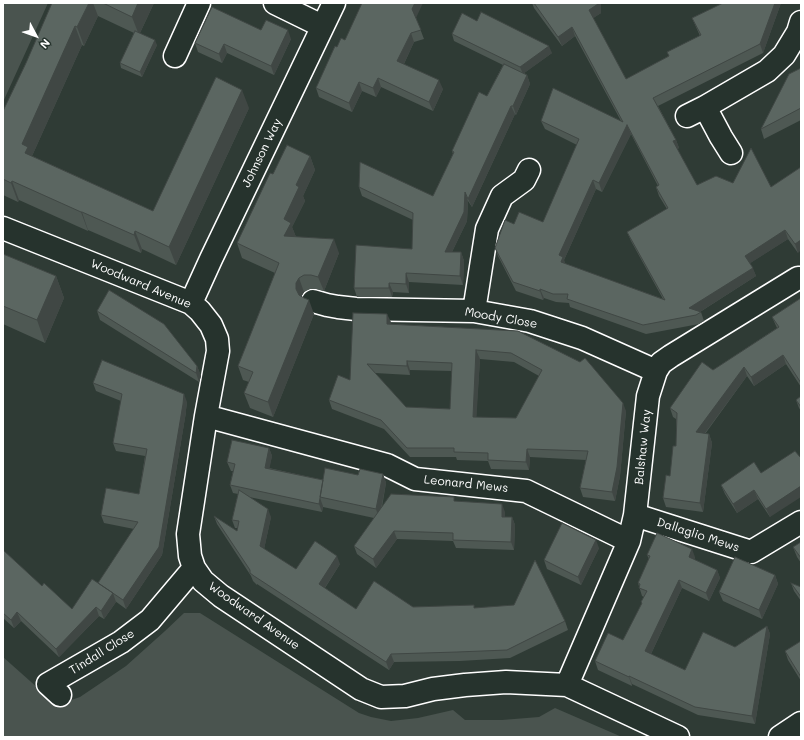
<!DOCTYPE html>
<style>
body{margin:0}
#map{position:relative;width:804px;height:740px;overflow:hidden;background:#2f3b35;font-family:Mali,sans-serif}
canvas{display:block}
.frame{position:absolute;inset:0;border:4px solid #fff;pointer-events:none}
.north{position:absolute;left:16px;top:16px;width:40px;height:40px;-webkit-text-stroke:3px #26332d;paint-order:stroke;rotate:131deg;font-size:11px;font-weight:700;line-height:16px;text-align:center;color:#fff}
.north::after{content:'';display:block;margin:auto;width:14px;height:18px;background:#fff;clip-path:polygon(50% 0,100% 100%,50% 72%,0 100%)}
</style>
<div id="map">
<canvas width="804" height="740"></canvas>
<div class="frame"></div>
<div class="north">N</div>
</div>
<script>
const ctx = document.querySelector('canvas').getContext('2d');
ctx.lineJoin = 'round';
function fill(path, color) { ctx.fillStyle = color; ctx.fill(path, 'evenodd'); }
const poly = rows => new Path2D(rows.map(r => 'M' + r).join(''));
function strokePath(path, color, width, dash) { ctx.strokeStyle = color; ctx.lineWidth = width; ctx.lineCap = dash ? 'butt' : 'round'; ctx.setLineDash(dash || []); ctx.stroke(path); }
function drawText(font, color, halo, rows, align = 'center') {
  ctx.font = font + ' Mali,sans-serif'; ctx.lineWidth = 3; ctx.setLineDash([]); ctx.textBaseline = 'middle'; ctx.strokeStyle = halo; ctx.fillStyle = color; for (const [text, x, y, turn = 0] of rows) {
    ctx.save(); ctx.translate(x, y); ctx.rotate((+turn || 0) * Math.PI / 180); ctx.textAlign = isNaN(turn) ? turn : align; if (halo) ctx.strokeText(text, 0, 0); ctx.fillText(text, 0, 0); ctx.restore();
  }
}
fill(poly([
 [3,3,48,3,3,102],
 [184,613,200,613,359,713,371,717,391,721,418,718,453,710,465,720,502,720,539,717,555,708,622,737,3,737,3,657,57,705,80,697,126,666,165,631]
]), '#4a544f');
const street = poly([
 [275,3,322,26],
 [175,56,199,3],
 [705,107,721,137,731,153],
 [687,116,705,107,767,71,784,55,798,32,801,22],
 [3,228,191,303,200,311,211,325,217,339,218,351,206,416,188,534,190,556,194,568,203,581,221,596,361,689,381,697,405,696,433,689,465,685,506,682,567,685,678,737],
 [313,301,327,305,338,307,356,309,474,311,530,321,582,338,656,371],
 [191,303,211,259,334,3],
 [474,311,487,229,502,196,524,180,529,170],
 [206,416,387,465,415,479,526,491,629,541],
 [635,515,751,552,801,522],
 [567,685,629,541,635,515,648,396,656,371,661,363,671,356,798,278,801,278],
 [60,695,48,684,121,642,150,620,194,568],
 [780,737,801,723]
]);
strokePath(street, '#fff', 25);
strokePath(street, '#26332d', 22);
fill(poly([
 [52,3,154,3,140,33,157,45,142,77,121,68,120,63,134,33,98,16,84,46,82,45,32,156,153,211,249,108,176,265,142,249,141,253,88,230,88,231,19,200,18,202,3,195,3,111,26,63],
 [532,3,601,3,601,13,593,18,626,79,669,56,700,36,692,18,723,3,781,3,763,53,658,106,676,140,679,148,677,149,697,185,733,183,771,187,801,167,798,253,788,239,750,263,756,276,700,312,701,312,704,321,699,324,646,334,570,307,569,303,556,302,544,298,543,300,516,291,498,256,495,248,514,224,543,222,577,145,545,129,541,121,621,121,575,36,562,46,534,8],
 [631,134,658,186,656,187,659,196,667,209,627,232,631,241,663,299,565,264,564,260,596,189,602,192],
 [416,18,424,39,414,42,404,64,443,89,433,111,381,87,376,97,362,91,352,112,319,97,316,88,337,47,345,40],
 [477,21,552,53,524,73,527,75,530,84,516,115,515,114,472,207,468,201,467,221,452,252,461,252,464,261,463,285,409,282,409,293,393,292,392,297,357,297,354,288,412,249,413,220,362,196,359,187,433,196,453,154,452,151,487,96,503,65,454,41,452,34],
 [261,30,291,39,274,75,227,53,222,63,198,52,195,43],
 [801,68,801,120,764,139,761,129],
 [310,156,315,170,303,196,305,201,292,227,296,237,339,253,324,291,316,289,310,289,304,292,301,297,314,314,273,417,250,408,244,393,249,382,243,380,238,366,275,273,242,258,237,243],
 [3,254,56,276,64,298,45,343,3,324],
 [801,298,801,387,786,364,754,386,747,376,705,434,709,434,712,443,703,512,666,507,663,498,670,476,676,446,676,419,673,417,670,408,713,370,777,328,772,317],
 [97,311,197,366,201,376,199,382,100,320],
 [391,322,390,324,518,331,626,411,620,476,615,501,583,497,580,488,586,460,530,457,529,470,491,469,488,461,457,460,456,457,410,457,384,429,332,409,329,400,350,380],
 [480,359,514,362,539,376,516,418,476,417],
 [410,370,452,371,450,409,406,407,375,373,410,375],
 [93,383,187,402,186,410,186,412,162,555,126,609,115,601,116,602,104,619,99,616,59,657,21,621,14,628,3,618,3,550,42,586,72,609,98,583,134,529,104,523,101,515,139,494,145,456,116,451,113,443,121,401,96,391],
 [801,396,801,411,799,408,796,400],
 [269,448,272,456,269,468,323,480,358,475,383,474,386,483,382,507,456,501,505,512,505,517,512,517,515,525,514,550,456,548,453,541,397,539,376,568,357,554,354,546,374,518,323,507,323,506,322,512,249,497,271,517,264,549,296,569,340,564,325,588,356,609,413,607,475,608,565,621,568,630,510,658,460,661,394,662,389,670,257,584,257,585,253,581,251,576,217,524,214,516,237,531,237,528,235,528,232,520,238,494,233,493,230,485,233,471,231,471,227,462],
 [800,457,770,517,758,499,737,513,725,494,721,485,761,473],
 [801,542,801,563,797,557,793,547],
 [599,548,581,585,547,569,544,560],
 [647,555,695,557,694,560,717,570,720,578,709,601,682,588,651,654,685,670,735,647,767,626,770,634,755,724,698,715,632,684,632,686,598,670,595,661,623,640,642,604,641,602,644,597,642,596,638,583,649,559],
 [775,575,778,584,762,619,723,601,719,592],
 [791,583,801,587,801,601,794,591],
 [801,641,801,681,788,660,785,651]
]), '#4e5853');
fill(poly([
 [89,3,93,3,98,16,84,46,77,27],
 [138,3,154,3,139,35,132,17],
 [415,3,423,3,416,18,412,9],
 [598,3,601,3,601,13,592,19,589,10],
 [775,3,781,3,763,53,760,44],
 [75,26,82,45,32,156,35,165,32,172,22,144],
 [572,27,575,36,562,46,558,37],
 [288,30,291,39,274,75,271,66],
 [411,33,414,42,401,70,397,61],
 [155,40,157,45,142,77,140,72],
 [224,44,227,53,222,63,219,54],
 [549,46,552,53,523,74,520,67],
 [527,75,530,84,516,115,513,106],
 [378,78,381,87,376,97,373,88],
 [439,80,443,89,433,111,429,102],
 [359,82,362,91,352,112,349,103],
 [242,90,249,108,176,265,169,247],
 [511,106,515,114,472,207,468,199],
 [627,125,631,134,602,192,599,183],
 [676,140,679,148,676,150,673,141],
 [310,156,315,170,303,196,305,201,292,227,296,237,284,236,284,219,296,185],
 [593,180,596,189,564,260,566,265,564,271,559,255],
 [12,181,19,200,18,202,11,183],
 [465,192,468,201,467,221,448,260,445,252],
 [81,212,82,212,88,230,88,231],
 [785,230,788,239,749,264,745,256],
 [135,231,142,249,141,253,134,235],
 [334,239,339,253,324,291,318,277],
 [801,240,801,250,798,253,795,244],
 [461,252,464,261,463,285,460,276],
 [753,268,756,276,695,315,689,308],
 [406,273,409,282,409,293,406,284],
 [56,276,64,298,45,343,37,320],
 [299,278,304,292,301,297,301,304,296,289,296,283],
 [389,283,393,292,392,297,389,288],
 [540,289,544,298,543,300,540,291],
 [309,300,314,314,273,417,268,402],
 [387,314,391,322,390,333,387,324],
 [476,350,480,359,476,426,473,417],
 [783,355,786,364,754,386,751,377],
 [407,361,410,370,410,375,407,366],
 [197,366,201,376,199,382,196,373],
 [744,367,747,376,699,441,696,432],
 [184,394,187,402,186,410,186,412,162,555,126,609,123,600,183,404],
 [623,403,626,411,620,476,615,501,612,492],
 [709,434,712,443,703,512,700,503],
 [269,448,272,456,268,476,265,468],
 [527,449,530,457,529,470,526,462],
 [383,474,386,483,379,519,376,509],
 [801,486,801,497,770,517,766,509],
 [754,490,758,499,737,513,733,504],
 [320,498,323,506,322,512,319,504],
 [502,504,505,512,505,525,502,517],
 [268,509,271,517,263,554,260,546],
 [512,517,515,525,514,550,511,542],
 [394,531,397,539,376,568,373,559],
 [596,540,599,548,581,585,578,577],
 [692,549,695,557,692,565,689,557],
 [337,556,340,564,322,592,319,584],
 [717,570,720,578,709,601,706,593],
 [775,575,778,584,762,619,759,610],
 [679,580,682,588,648,660,645,651],
 [113,593,116,602,104,619,101,611],
 [96,607,99,616,59,657,56,649],
 [17,612,21,621,14,628,11,620],
 [767,626,770,634,755,724,752,716],
 [391,654,394,662,389,670,386,662],
 [629,676,632,684,632,686,629,677]
]), '#404744');
const building = poly([
 [52,3,89,3,77,27,75,26,22,144,28,147,25,153,153,211,216,77,242,90,169,247,135,231,134,235,82,212,81,212,12,181,11,183,3,179,3,111,26,63,52,3],
 [103,3,138,3,132,17,103,3],
 [362,3,415,3,412,9,421,30,411,33,397,61,439,80,429,102,378,78,373,88,359,82,349,103,316,88,335,46,337,47,341,38,345,40,362,3],
 [534,3,598,3,598,4,589,10,626,79,669,56,667,52,701,35,692,18,723,3,775,3,760,44,653,98,676,140,673,141,697,185,716,176,733,183,751,148,771,187,801,167,801,240,795,244,785,230,745,256,753,268,689,308,701,312,696,315,643,325,567,299,568,294,553,294,540,289,540,291,513,282,495,248,505,220,514,224,519,212,543,222,579,139,541,121,553,88,623,122,572,27,558,37,534,3],
 [627,125,659,185,656,187,668,208,627,232,665,300,561,262,563,257,559,255,593,180,599,183,627,125],
 [212,7,261,30,266,20,288,30,271,66,224,44,219,54,195,43,212,7],
 [481,12,549,46,520,67,452,34,462,13,477,21,481,12],
 [135,31,155,40,140,72,120,63,135,31],
 [504,64,527,75,513,106,511,106,468,199,465,192,464,212,445,252,461,252,460,276,406,273,406,284,389,283,389,288,354,288,356,245,412,249,413,213,359,187,360,162,433,196,454,152,452,151,479,92,487,96,504,64],
 [801,68,801,108,761,129,789,74,801,68],
 [287,145,310,156,296,185,299,187,284,219,291,223,284,236,334,239,318,277,311,275,304,275,299,278,296,283,296,289,299,295,304,298,309,300,268,402,244,393,253,372,238,366,279,263,237,243,270,173,273,174,287,145],
 [3,254,56,276,37,320,3,306,3,254],
 [109,290,164,324,197,366,196,373,97,311,109,290],
 [801,298,801,383,783,355,751,377,744,367,696,432,709,434,700,503,663,498,666,475,670,476,673,446,676,446,677,413,670,408,702,362,713,370,779,327,772,317,801,298],
 [353,313,387,314,387,324,518,331,580,362,585,358,623,403,617,467,612,492,580,488,588,451,527,449,526,462,488,460,488,453,454,452,454,448,407,448,381,420,329,400,338,375,350,380,353,313],
 [476,350,511,353,542,370,516,418,473,417,476,350],
 [407,361,452,363,450,409,406,407,367,364,407,366,407,361],
 [102,360,184,394,183,404,159,547,123,600,98,583,138,522,101,515,106,488,139,494,147,449,113,443,122,394,93,383,102,360],
 [801,396,801,407,796,400,801,396],
 [232,440,269,448,265,468,323,480,319,504,230,485,235,464,227,462,232,440],
 [795,451,800,457,801,454,801,486,766,509,754,490,733,504,721,485,754,462,761,473,795,451],
 [325,468,358,475,360,469,383,474,376,509,320,497,325,468],
 [239,490,268,509,260,546,296,569,315,541,337,556,319,584,356,609,374,581,413,607,474,605,474,608,514,605,535,560,565,621,507,650,457,652,391,654,386,662,254,576,250,573,250,570,214,516,237,531,239,521,232,520,239,490],
 [391,494,454,497,454,501,502,504,502,517,512,517,511,542,453,540,453,533,394,531,373,559,354,546,391,494],
 [562,523,596,540,578,577,544,560,562,523],
 [657,533,692,549,689,557,717,570,706,593,679,580,645,651,685,670,703,632,735,647,767,626,752,716,695,707,629,676,629,677,595,661,608,633,623,640,642,603,641,602,647,591,639,588,640,584,638,583,650,556,647,555,657,533],
 [801,542,801,558,793,547,801,542],
 [3,550,42,586,44,583,72,609,92,579,113,593,101,611,96,607,56,649,17,612,11,620,3,613,3,550],
 [735,557,775,575,759,610,719,592,735,557],
 [791,583,801,587,801,597,791,583],
 [801,641,801,677,785,651,801,641]
]);
fill(building, '#5b6661');
strokePath(building, '#404744', 1);
drawText('12px', '#fff', '#26332d', [
 ["Johnson Way",262,153,-64],
 ["Woodward Avenue",141,284,23],
 ["Moody Close",501,318,10],
 ["Balshaw Way",643,447,-84],
 ["Leonard Mews",466,484,6],
 ["Dallaglio Mews",698,535,18],
 ["Woodward Avenue",254,616,35],
 ["Tindall Close",102,652,-32]
]);
</script>
